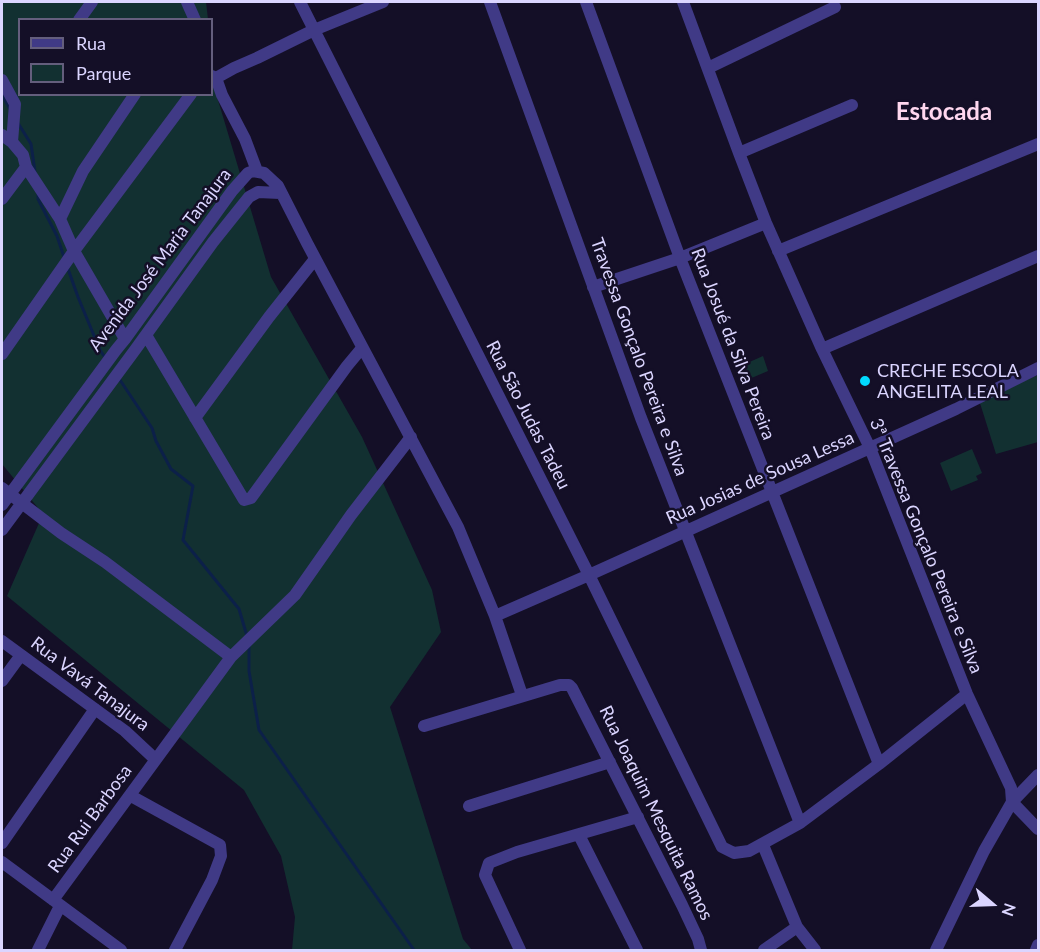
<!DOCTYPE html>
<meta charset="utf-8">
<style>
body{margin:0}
#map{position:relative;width:1040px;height:952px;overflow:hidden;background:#140f27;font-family:Lato,sans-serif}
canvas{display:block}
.frame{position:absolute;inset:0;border:3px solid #dbd5ff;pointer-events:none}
.legend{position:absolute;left:18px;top:18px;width:195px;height:78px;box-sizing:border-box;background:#140f27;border:2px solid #645e7d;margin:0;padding:8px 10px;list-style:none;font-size:18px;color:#dbd5ff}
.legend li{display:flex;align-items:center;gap:12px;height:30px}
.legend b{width:30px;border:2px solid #645e7d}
.north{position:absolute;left:962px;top:874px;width:60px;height:60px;-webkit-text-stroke:4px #140f27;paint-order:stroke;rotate:109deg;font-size:16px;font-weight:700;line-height:24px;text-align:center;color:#dbd5ff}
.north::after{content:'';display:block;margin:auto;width:21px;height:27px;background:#dbd5ff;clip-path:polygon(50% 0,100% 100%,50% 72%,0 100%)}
</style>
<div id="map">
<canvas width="1040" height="952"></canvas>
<div class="frame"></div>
<ul class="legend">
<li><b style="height:8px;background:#403a86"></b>Rua</li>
<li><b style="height:16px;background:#123031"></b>Parque</li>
</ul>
<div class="north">N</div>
</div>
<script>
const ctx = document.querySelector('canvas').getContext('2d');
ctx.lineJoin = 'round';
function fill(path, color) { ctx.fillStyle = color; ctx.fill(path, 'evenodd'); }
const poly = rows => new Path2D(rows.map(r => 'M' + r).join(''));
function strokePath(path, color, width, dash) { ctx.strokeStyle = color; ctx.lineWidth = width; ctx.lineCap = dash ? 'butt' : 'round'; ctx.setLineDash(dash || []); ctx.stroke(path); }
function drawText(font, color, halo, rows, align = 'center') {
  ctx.font = font + ' Lato,sans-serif'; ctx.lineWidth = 5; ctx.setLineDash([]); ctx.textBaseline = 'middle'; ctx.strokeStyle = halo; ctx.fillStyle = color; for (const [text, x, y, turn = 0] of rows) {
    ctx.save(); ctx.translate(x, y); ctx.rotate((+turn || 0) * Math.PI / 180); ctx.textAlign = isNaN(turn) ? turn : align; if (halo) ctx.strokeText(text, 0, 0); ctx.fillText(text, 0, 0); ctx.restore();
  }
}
fill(poly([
 [2,2,206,2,208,19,20,20,20,94,212,94,212,55,215,90,271,277,362,437,432,590,441,632,390,707,463,939,472,950,292,950,295,917,281,856,244,790,7,596,43,514,2,464],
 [763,356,768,371,742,382,736,368],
 [1038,375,1038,442,996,454,979,400],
 [972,449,982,473,976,476,978,480,951,491,940,463]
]), '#123031');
strokePath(poly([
 [2,95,10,109],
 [18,123,31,144,35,172],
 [38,194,38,199,57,236,64,257],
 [67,266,78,297,100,350,106,359],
 [118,377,152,428,156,441,171,469,193,486,183,540,239,609,247,636],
 [249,645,249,671,259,730,414,950]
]), '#0c2049', 3);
strokePath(poly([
 [187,2,195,20],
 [300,2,589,575,722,847,734,853,749,851,800,823,879,764,967,694],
 [490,2,641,418,800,823],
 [586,2,680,258,879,764],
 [683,2,739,153,766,223,822,349,870,448,967,694,1011,788,1012,802,1038,829],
 [79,20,92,2],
 [708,68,835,7],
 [212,76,216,78,222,95,245,139,257,171],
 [216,78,234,68,257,58,314,30,383,2],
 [2,80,15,104,12,142],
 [2,135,12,142,23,155,26,167,60,219,74,251,125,339],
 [739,153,852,105],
 [2,199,26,167],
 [60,219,83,171,135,94],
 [778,251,1038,144],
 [593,287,680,258,766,223],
 [146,335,244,500,251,498,347,366,362,348],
 [822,349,1038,256],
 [2,354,74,251,191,94],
 [195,418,269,317,315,259],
 [2,488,61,533,105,562,231,657],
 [2,505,116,350,125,339,232,191,248,173,253,171,264,173,278,186,307,243,458,527,495,616,522,695],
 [2,530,135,350,213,242,249,197,258,192,280,193],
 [495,616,589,575,956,409,1038,368],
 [2,641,125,731,155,759],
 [2,681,21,655],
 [424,726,560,685,569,685,572,688,682,905,698,939,701,950],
 [131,796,220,845,221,856,212,880,175,950],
 [469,806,610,762],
 [579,835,637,950],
 [2,843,95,709],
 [763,845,797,927,815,950],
 [2,862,121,950],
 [53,900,231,657,295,595,351,515,411,437],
 [38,950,60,906],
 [520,950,485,875,489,863,517,852,638,817],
 [764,950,797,927],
 [936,950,984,851,1012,802,1038,775],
 [1036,950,1038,945]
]), '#403a86', 12);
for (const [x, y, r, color] of [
 [865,381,6,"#01daff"]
]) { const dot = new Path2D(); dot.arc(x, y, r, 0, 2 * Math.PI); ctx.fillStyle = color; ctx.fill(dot); strokePath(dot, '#140f27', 2); }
drawText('18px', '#dbd5ff', '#140f27', [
 ["Avenida José Maria Tanajura",160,260,-53],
 ["Rua Josué da Silva Pereira",733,344,69],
 ["Travessa Gonçalo Pereira e Silva",639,357,70],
 ["Rua São Judas Tadeu",528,415,63],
 ["Rua Josias de Sousa Lessa",760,478,-24],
 ["3ª Travessa Gonçalo Pereira e Silva",926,546,68],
 ["Rua Vavá Tanajura",90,684,37],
 ["Rua Joaquim Mesquita Ramos",656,813,64],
 ["Rua Rui Barbosa",90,819,-54]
]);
drawText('18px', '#dbd5ff', '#140f27', [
 ["CRECHE ESCOLA",877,371],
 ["ANGELITA LEAL",877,392]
], 'left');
drawText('bold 24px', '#ffd7ef', '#140f27', [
 ["Estocada",944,112]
]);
</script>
